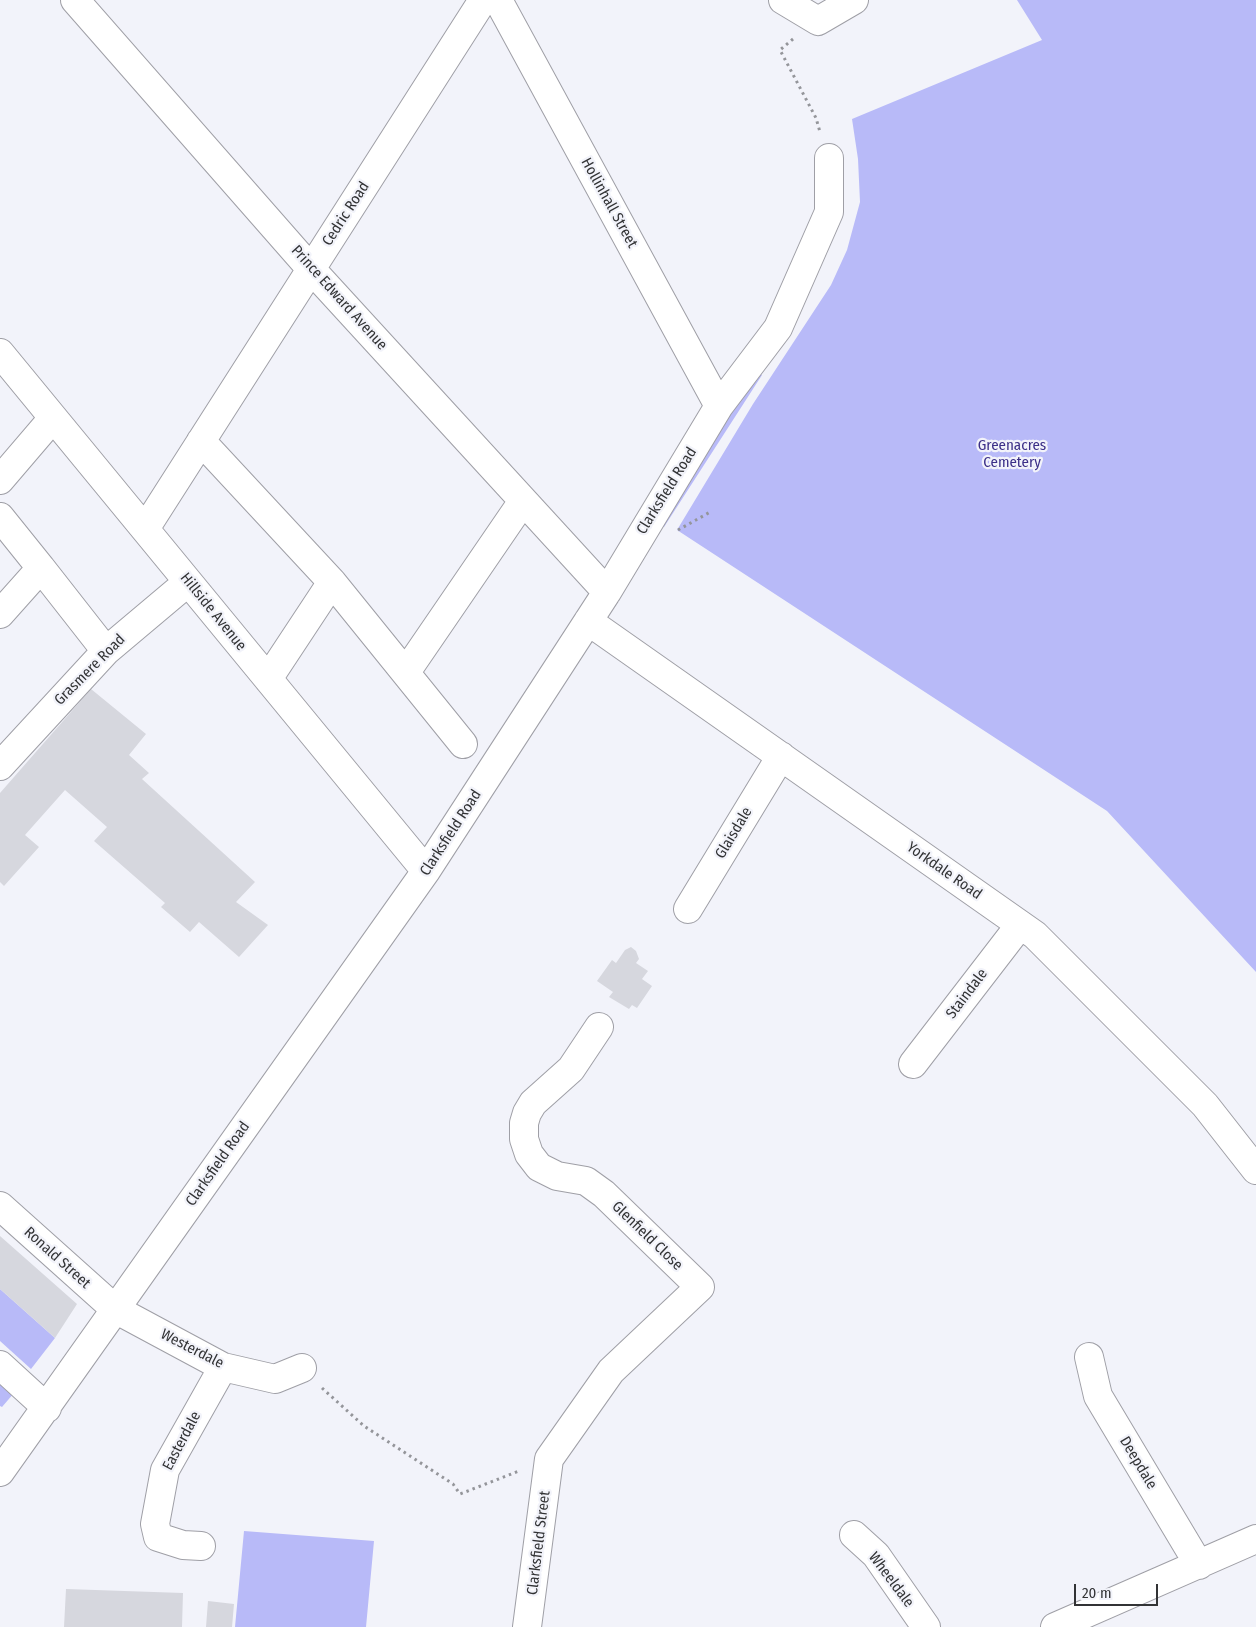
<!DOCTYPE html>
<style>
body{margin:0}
#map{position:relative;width:1256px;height:1627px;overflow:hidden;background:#f2f3fa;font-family:"Fira Sans Condensed",sans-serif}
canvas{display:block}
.scale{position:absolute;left:1074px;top:1584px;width:84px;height:22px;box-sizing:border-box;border:2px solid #323335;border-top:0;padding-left:6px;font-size:15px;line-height:18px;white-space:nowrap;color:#323335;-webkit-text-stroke:4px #f2f3fa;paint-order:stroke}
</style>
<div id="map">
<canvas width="1256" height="1627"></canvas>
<div class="scale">20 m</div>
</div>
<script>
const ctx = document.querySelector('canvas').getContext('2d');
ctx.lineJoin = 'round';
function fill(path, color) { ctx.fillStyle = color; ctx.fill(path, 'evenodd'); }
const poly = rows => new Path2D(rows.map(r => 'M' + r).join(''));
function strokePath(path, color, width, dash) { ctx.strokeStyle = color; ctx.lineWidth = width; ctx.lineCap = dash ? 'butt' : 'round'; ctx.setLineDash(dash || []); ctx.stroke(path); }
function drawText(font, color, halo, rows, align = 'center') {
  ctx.font = font + ' "Fira Sans Condensed",sans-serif'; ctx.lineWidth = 4.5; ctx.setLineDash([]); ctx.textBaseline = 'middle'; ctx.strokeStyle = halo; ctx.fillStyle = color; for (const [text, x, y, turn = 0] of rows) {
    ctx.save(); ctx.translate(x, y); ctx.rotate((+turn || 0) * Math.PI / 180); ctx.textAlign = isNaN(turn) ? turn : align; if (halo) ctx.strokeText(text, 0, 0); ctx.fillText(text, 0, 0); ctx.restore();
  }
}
fill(poly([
 [1017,0,1256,0,1256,972,1107,811,677,530,753,404,831,285,847,250,860,202,858,159,852,119,1042,40],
 [756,371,762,375,664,527,656,522],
 [0,1289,55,1338,31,1369,0,1341],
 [0,1368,20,1386,2,1407,0,1406],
 [244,1531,374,1541,366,1627,235,1627]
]), '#b8baf8');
fill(poly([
 [91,689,146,734,129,755,149,773,142,779,255,882,236,902,268,925,239,957,199,922,190,932,161,907,165,903,94,841,107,827,65,790,25,835,39,847,4,886,0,882,0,793],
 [631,947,636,951,639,959,636,963,648,971,642,979,652,986,637,1008,632,1005,629,1009,609,997,613,992,597,981,612,960,616,963,625,950],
 [0,1236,77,1304,55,1338,0,1289],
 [66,1589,183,1593,182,1627,64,1627],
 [208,1601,234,1604,232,1627,206,1627]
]), '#d6d7de');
const minor = poly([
 [75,0,311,269,607,592],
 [498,0,719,406],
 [783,0,818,21,854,0],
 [0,353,426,871],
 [201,441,332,582,463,744],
 [0,480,53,418],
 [0,517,41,568,0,614],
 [145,529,483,0],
 [41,568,106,651],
 [588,621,1035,935,1205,1105,1256,1170],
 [406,672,523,501],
 [268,679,332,582],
 [0,766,106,651,188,582],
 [688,909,781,756],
 [913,1064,1020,925],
 [0,1206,115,1309,223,1367,275,1379,302,1368],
 [1089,1357,1098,1396,1199,1565],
 [0,1365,47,1408],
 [0,1472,426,871,607,592,719,406,778,328,829,212,829,158],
 [854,1535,876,1555,926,1627],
 [201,1546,183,1545,158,1537,155,1524,165,1470,223,1367],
 [527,1627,549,1459,611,1371,700,1287,604,1194,586,1181,557,1176,539,1167,529,1154,524,1139,524,1123,527,1113,533,1103,571,1069,599,1027],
 [1055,1627,1256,1539]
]);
strokePath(minor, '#9f9fa6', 30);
strokePath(poly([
 [793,39,780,50,816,118,820,132],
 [678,530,712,511],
 [322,1388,364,1426,453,1484,460,1494,519,1471]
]), '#94959a', 3, [2.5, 4]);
strokePath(minor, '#fff', 28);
drawText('15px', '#323335', '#f2f3fa', [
 ["Hollinhall Street",609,203,61],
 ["Cedric Road",346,214,-57],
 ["Prince Edward Avenue",339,298,48],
 ["Clarksfield Road",667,491,-58],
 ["Hillside Avenue",213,612,51],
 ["Grasmere Road",90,670,-45],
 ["Clarksfield Road",451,833,-57],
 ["Glaisdale",734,833,-59],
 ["Yorkdale Road",944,871,35],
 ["Staindale",967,994,-53],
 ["Clarksfield Road",218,1164,-55],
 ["Glenfield Close",647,1236,44],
 ["Ronald Street",57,1258,42],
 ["Westerdale",192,1349,27],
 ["Easterdale",182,1441,-62],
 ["Deepdale",1138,1463,59],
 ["Clarksfield Street",539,1543,-83],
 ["Wheeldale",891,1580,53]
]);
drawText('15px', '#3c3088', '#f2f3fa', [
 ["Greenacres",1012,446],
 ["Cemetery",1012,463]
]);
</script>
